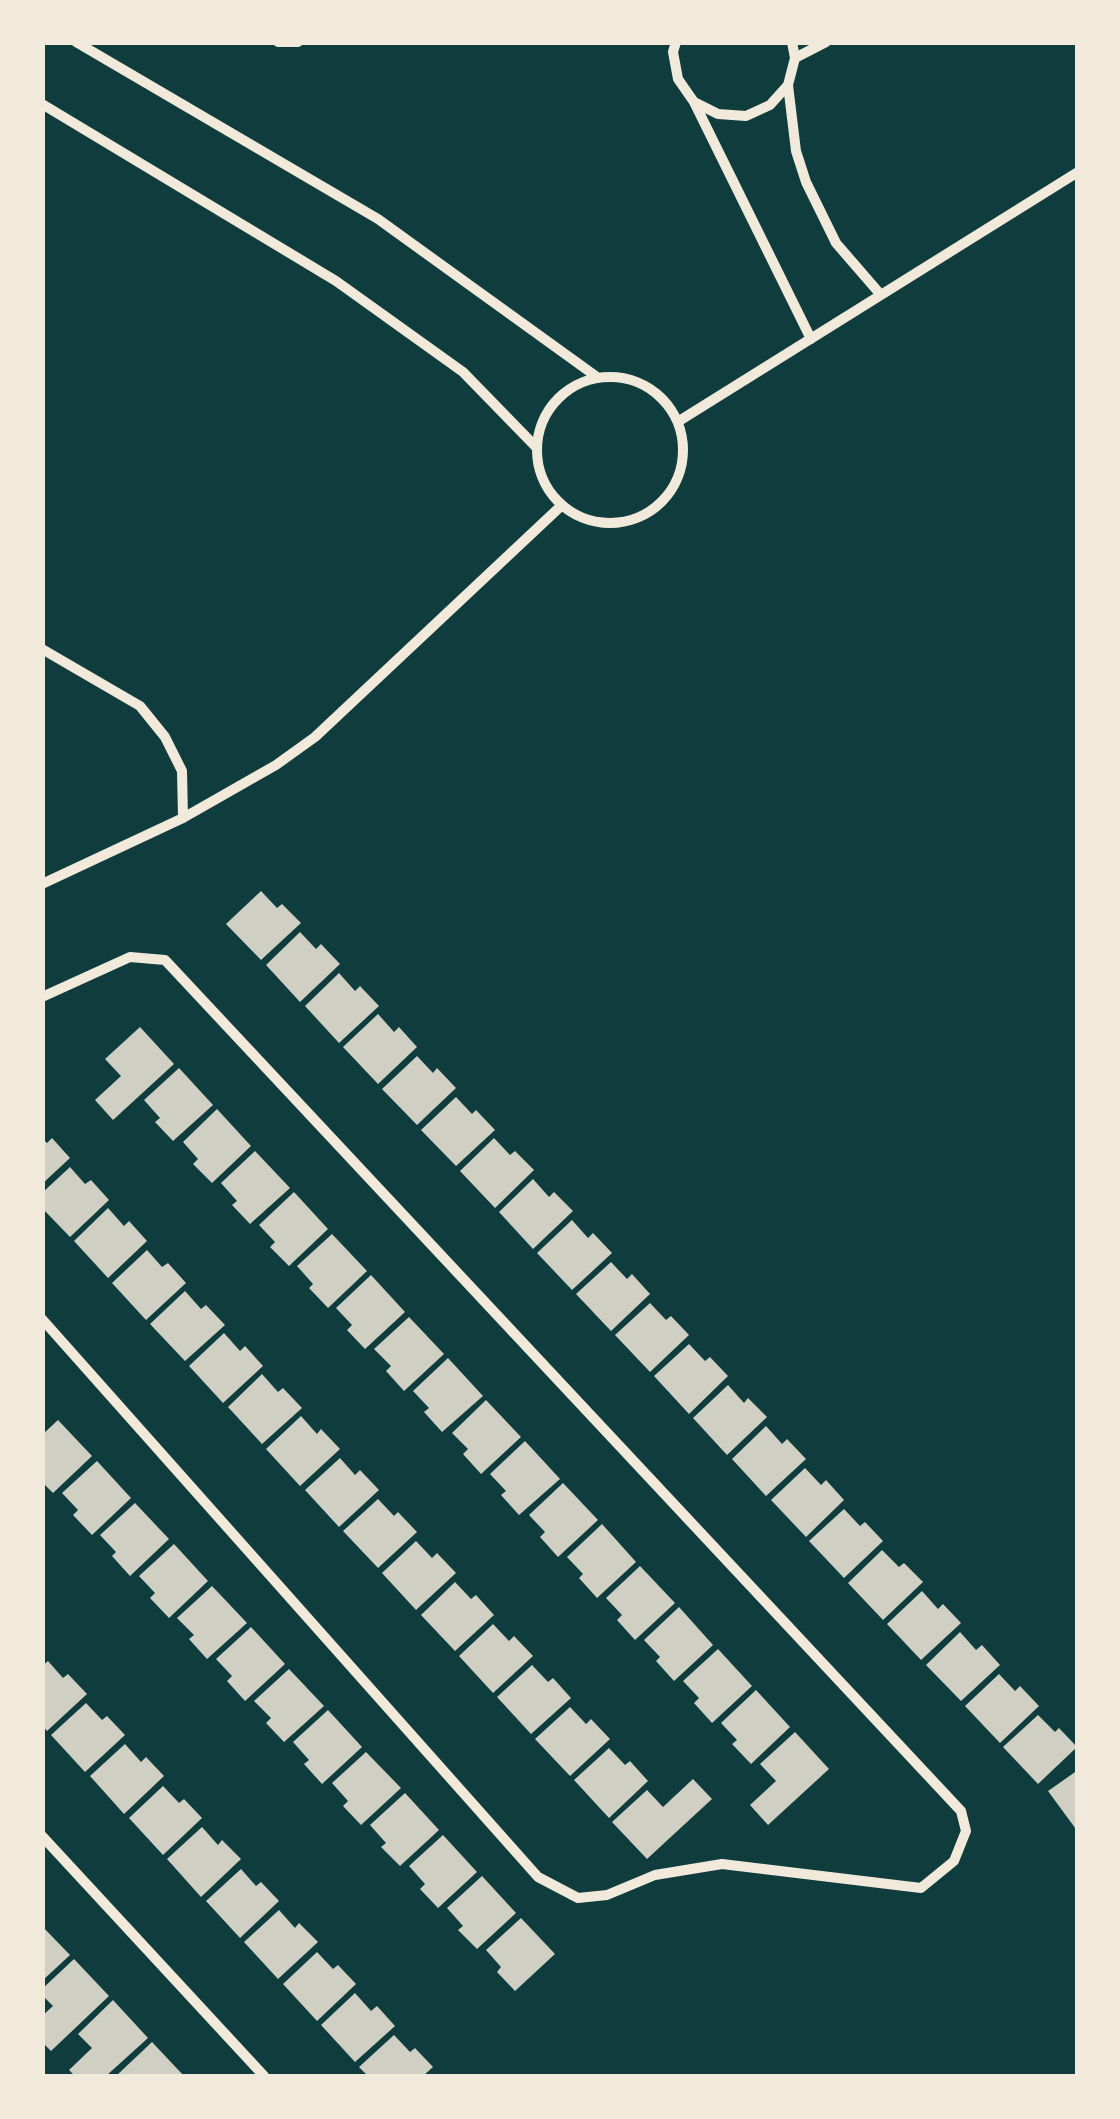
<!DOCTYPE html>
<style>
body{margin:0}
#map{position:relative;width:1120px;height:2119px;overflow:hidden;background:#0f3d3e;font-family:"Varela Round",sans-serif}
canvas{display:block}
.frame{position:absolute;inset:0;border:45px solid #f1e9da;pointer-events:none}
</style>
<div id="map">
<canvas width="1120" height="2119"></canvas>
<div class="frame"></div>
</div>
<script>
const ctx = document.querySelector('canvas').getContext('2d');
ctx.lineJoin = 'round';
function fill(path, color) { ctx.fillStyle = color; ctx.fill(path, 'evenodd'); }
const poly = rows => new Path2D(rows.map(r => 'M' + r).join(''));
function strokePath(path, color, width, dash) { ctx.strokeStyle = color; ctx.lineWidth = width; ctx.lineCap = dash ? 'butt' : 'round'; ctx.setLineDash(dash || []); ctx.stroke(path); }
fill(poly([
 [261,891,277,908,282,904,301,923,261,960,226,924],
 [300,932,316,949,321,944,340,964,300,1002,266,965],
 [339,973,355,991,360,986,379,1006,339,1043,305,1006],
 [378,1014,394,1032,399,1027,417,1047,378,1084,343,1047],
 [140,1027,174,1064,113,1120,95,1100,121,1076,105,1059],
 [417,1056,433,1073,437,1068,456,1088,417,1125,382,1089],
 [179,1068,213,1105,173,1141,155,1122,160,1118,144,1100],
 [456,1097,472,1114,476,1110,495,1130,456,1166,421,1130],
 [217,1109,251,1146,212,1183,193,1164,198,1159,183,1142],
 [42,1138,47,1143,52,1138,70,1158,42,1184],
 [494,1138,510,1155,515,1151,534,1170,495,1208,460,1171],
 [255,1151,290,1188,250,1224,232,1205,237,1201,221,1183],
 [70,1167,85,1184,91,1180,109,1200,70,1237,42,1208,42,1193],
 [533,1179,549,1197,554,1192,573,1211,533,1249,499,1212],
 [294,1192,328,1229,289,1266,270,1247,275,1242,259,1225],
 [108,1208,124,1226,129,1221,147,1241,108,1278,74,1241],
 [572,1220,588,1238,593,1233,612,1253,572,1290,537,1253],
 [332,1234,367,1271,328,1308,309,1288,313,1284,297,1266],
 [147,1250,162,1267,168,1263,186,1283,146,1320,112,1283],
 [611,1262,627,1279,632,1274,650,1294,611,1331,576,1294],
 [371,1275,405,1312,365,1349,347,1330,352,1325,336,1308],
 [185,1291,201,1309,206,1305,225,1325,185,1361,150,1324],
 [650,1303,666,1320,671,1316,689,1335,650,1372,615,1335],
 [409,1317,444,1354,404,1391,386,1371,391,1366,374,1349],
 [224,1333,240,1351,245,1346,263,1366,223,1403,189,1366],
 [689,1344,705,1361,710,1357,728,1376,689,1414,654,1376],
 [448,1358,483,1396,442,1432,424,1412,429,1408,413,1391],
 [262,1374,278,1392,283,1388,302,1408,262,1444,228,1407],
 [728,1385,744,1403,748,1398,767,1417,727,1455,693,1418],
 [486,1400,521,1437,481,1474,463,1454,468,1449,452,1433],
 [301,1416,317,1434,321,1429,340,1449,300,1486,266,1449],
 [58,1420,92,1456,53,1493,42,1482,42,1435],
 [766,1426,782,1444,787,1439,806,1459,766,1496,732,1459],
 [525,1441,560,1479,519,1515,501,1495,506,1491,490,1474],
 [340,1458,355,1475,360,1470,379,1490,339,1527,305,1490],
 [97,1461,131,1498,92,1535,73,1515,78,1510,62,1493],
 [805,1468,821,1485,826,1480,844,1500,806,1537,771,1500],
 [563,1483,598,1520,558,1557,540,1537,545,1532,529,1515],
 [378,1499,394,1516,398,1512,417,1532,378,1568,343,1531],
 [135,1503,169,1539,130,1576,112,1556,116,1552,100,1535],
 [844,1509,860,1526,865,1522,883,1541,844,1578,809,1541],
 [602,1524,636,1562,597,1598,579,1578,583,1574,567,1557],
 [416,1541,432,1558,437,1553,456,1573,416,1610,382,1573],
 [174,1544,208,1581,169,1618,150,1598,155,1593,139,1576],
 [882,1550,899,1567,904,1563,923,1582,883,1620,848,1583],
 [640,1566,675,1603,635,1640,617,1620,622,1615,606,1598],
 [455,1582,471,1599,476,1595,494,1615,455,1651,421,1615],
 [212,1586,247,1623,207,1659,189,1639,194,1635,177,1618],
 [922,1591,938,1609,943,1604,961,1623,921,1660,887,1624],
 [679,1607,713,1645,674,1681,656,1661,660,1657,644,1640],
 [493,1624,509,1641,514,1636,533,1656,493,1693,459,1656],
 [251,1627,285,1664,245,1701,227,1681,232,1676,216,1659],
 [960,1632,976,1650,982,1645,1000,1665,961,1701,926,1665],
 [718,1649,752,1686,712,1723,694,1703,699,1698,683,1681],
 [48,1661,63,1678,68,1674,87,1694,47,1731,42,1725,42,1666],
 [532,1665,548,1682,553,1678,571,1698,531,1734,497,1697],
 [289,1669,324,1706,284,1742,266,1723,271,1718,254,1701],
 [999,1674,1015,1691,1020,1686,1039,1706,1000,1743,965,1706],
 [756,1690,790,1727,751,1764,732,1744,737,1740,721,1723],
 [86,1703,102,1720,107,1716,125,1735,85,1772,51,1735],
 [570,1707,586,1724,591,1719,610,1739,570,1776,535,1739],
 [328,1710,362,1747,322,1784,304,1764,309,1760,293,1742],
 [1038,1715,1055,1732,1059,1728,1077,1747,1038,1784,1003,1747],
 [795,1732,829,1769,768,1825,750,1805,776,1781,760,1764],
 [125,1744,141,1762,146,1757,164,1776,124,1814,90,1776],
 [609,1748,625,1765,630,1761,648,1781,609,1818,574,1780],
 [366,1752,401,1788,361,1825,343,1806,348,1801,332,1783],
 [1078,1770,1078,1832,1048,1791],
 [693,1779,712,1799,647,1859,612,1822,647,1790,663,1807],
 [163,1786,179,1803,184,1799,202,1818,163,1855,129,1818],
 [405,1793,439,1830,400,1866,381,1847,386,1843,370,1825],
 [202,1827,218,1845,222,1840,241,1859,201,1897,167,1859],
 [443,1835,477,1872,438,1908,420,1889,425,1884,409,1866],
 [241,1869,256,1886,261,1882,279,1901,240,1938,206,1901],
 [482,1876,516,1913,477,1949,458,1930,463,1926,447,1908],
 [279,1910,295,1928,299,1923,318,1942,278,1979,244,1942],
 [521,1918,555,1954,515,1991,497,1972,501,1967,486,1950],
 [42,1926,70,1955,42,1981],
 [317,1952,333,1969,338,1965,356,1984,317,2021,283,1984],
 [74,1959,109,1996,51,2051,42,2042,42,2016,53,2006,42,1995,42,1989],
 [355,1993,371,2011,377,2006,395,2026,355,2062,321,2025],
 [113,2000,148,2038,106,2076,75,2076,69,2070,92,2048,78,2034],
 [394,2035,410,2052,415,2048,433,2067,423,2076,368,2076,359,2067],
 [152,2042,184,2076,116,2076]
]), '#cfcfc3');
strokePath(poly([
 [76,42,378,219,597,377],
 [278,42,298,42],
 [676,42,673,52,678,79,694,102,718,114,746,116,770,105,788,85,795,58,792,42],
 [795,58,826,42],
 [788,85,796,151,806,182,836,243,881,295],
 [694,102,811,339],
 [42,104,336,281,463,372,536,447],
 '537 450a73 73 0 1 1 146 0a73 73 0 1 1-146 0Z',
 [679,421,1078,172],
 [42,649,140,706,165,737,182,771,183,818],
 [42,884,183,818,276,765,315,737,561,506],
 [42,997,130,957,165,960,961,1811,966,1831,954,1861,921,1888,722,1864,655,1875,607,1895,578,1898,538,1877,42,1319],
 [42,1836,264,2076]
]), '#f1e9da', 10);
</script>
